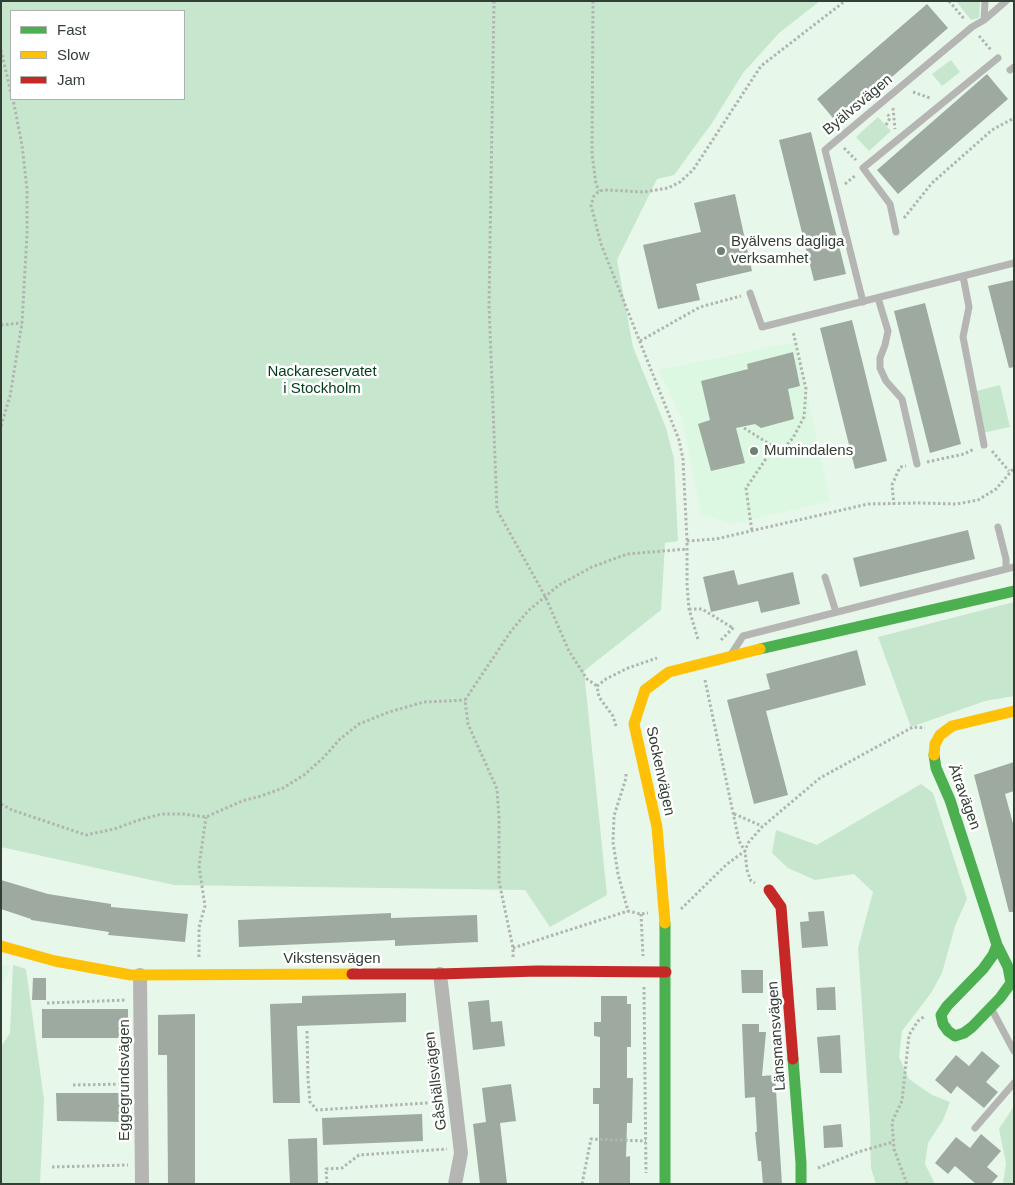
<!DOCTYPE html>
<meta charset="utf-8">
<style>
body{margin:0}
#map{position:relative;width:1015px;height:1185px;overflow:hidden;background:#e7f7ea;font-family:Arial,sans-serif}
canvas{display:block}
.frame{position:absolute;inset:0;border:2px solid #333e35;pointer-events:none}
.legend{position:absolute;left:10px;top:10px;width:175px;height:90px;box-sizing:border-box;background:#fff;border:1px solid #adb2ae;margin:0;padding:6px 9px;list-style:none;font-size:15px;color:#333e35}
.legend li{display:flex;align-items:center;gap:10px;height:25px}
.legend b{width:25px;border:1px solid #adb2ae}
</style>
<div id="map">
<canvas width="1015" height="1185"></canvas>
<div class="frame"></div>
<ul class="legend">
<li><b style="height:6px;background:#4caf50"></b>Fast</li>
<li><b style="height:6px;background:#ffc107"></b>Slow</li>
<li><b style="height:6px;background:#c62828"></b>Jam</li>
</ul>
</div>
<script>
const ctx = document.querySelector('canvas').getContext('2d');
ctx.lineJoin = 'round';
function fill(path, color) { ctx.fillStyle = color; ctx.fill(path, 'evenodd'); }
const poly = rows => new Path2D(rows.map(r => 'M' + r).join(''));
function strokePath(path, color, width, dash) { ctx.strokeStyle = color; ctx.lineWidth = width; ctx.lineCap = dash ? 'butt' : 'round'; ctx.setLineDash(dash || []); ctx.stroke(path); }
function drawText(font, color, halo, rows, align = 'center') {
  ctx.font = font + ' Arial,sans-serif'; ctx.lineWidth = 5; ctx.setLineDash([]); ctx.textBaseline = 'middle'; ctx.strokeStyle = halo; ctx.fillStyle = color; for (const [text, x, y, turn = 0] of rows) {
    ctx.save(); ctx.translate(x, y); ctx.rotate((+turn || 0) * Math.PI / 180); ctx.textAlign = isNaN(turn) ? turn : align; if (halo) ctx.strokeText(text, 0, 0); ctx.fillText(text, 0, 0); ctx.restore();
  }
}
fill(poly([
 [796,342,830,501,733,524,701,514,682,419,659,370],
 [1,964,10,967,1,990]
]), '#dcf8e2');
fill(poly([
 [1,1,820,1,779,33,743,73,712,123,674,175,657,179,617,260,633,347,666,428,674,459,678,541,665,543,661,610,584,671,607,895,550,927,525,890,174,885,1,847],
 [11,11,184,11,184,99,11,99],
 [956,1,980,1,979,18,971,20],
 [951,60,960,72,942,86,932,74],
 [878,117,891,131,869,151,856,137],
 [1000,385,1010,427,982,433,973,392],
 [1014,602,1014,696,985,701,911,727,878,637],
 [921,784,933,793,967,899,955,926,942,973,931,993,902,1031,899,1057,909,1079,932,1095,950,1102,943,1120,928,1143,925,1164,935,1184,876,1184,871,1168,870,1123,858,948,873,892,854,874,815,880,788,868,772,853,776,830,817,845],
 [13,965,26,969,44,1100,40,1184,1,1184,1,1047,10,1033],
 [1014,1106,1014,1184,1003,1184,1006,1163,999,1129]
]), '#c7e6ce');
fill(poly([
 [927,4,948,28,838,124,817,99],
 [987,74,1008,99,898,194,877,170],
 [811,132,846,274,814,281,779,140],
 [735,194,752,271,696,284,700,300,658,309,643,245,701,232,694,203],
 [1014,280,1014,367,1009,368,988,286],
 [925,303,961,444,930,453,894,311],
 [852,320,887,461,855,469,820,328],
 [793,352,800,386,788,389,794,419,761,428,755,424,736,428,745,463,711,471,698,424,710,420,701,381,748,369,747,364],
 [968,530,975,559,860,587,853,558],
 [734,570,738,585,793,572,800,604,761,613,758,601,711,612,703,577],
 [857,650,866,685,766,711,788,795,754,804,727,700,770,689,766,674],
 [1014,762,1014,791,1005,794,1014,827,1014,912,1009,912,974,775],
 [1,880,48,894,111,904,111,907,188,914,185,942,108,935,109,932,31,920,31,919,1,909],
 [824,911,828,946,802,948,800,922,809,921,808,912],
 [391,913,391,918,477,915,478,942,395,946,395,940,239,947,238,920],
 [741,970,763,970,763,993,742,993],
 [33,978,46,978,46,1000,32,1000],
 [835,987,836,1010,817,1010,816,988],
 [406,993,406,1022,297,1026,300,1103,273,1103,270,1004,302,1003,302,996],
 [601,996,627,996,627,1004,631,1004,631,1047,627,1047,627,1078,633,1078,632,1123,627,1123,626,1157,630,1156,630,1184,599,1184,599,1104,593,1104,593,1088,600,1088,600,1037,594,1036,594,1022,601,1022],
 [489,1000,491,1022,502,1021,505,1046,473,1050,468,1002],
 [42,1009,128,1009,128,1038,42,1038],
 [195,1014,195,1184,168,1184,167,1055,158,1055,158,1015],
 [742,1024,759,1024,759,1032,766,1032,762,1076,775,1075,782,1184,763,1184,761,1161,758,1161,755,1132,757,1132,755,1097,745,1098],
 [840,1035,842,1073,820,1073,817,1037],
 [982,1051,1000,1066,986,1082,998,1092,984,1108,957,1086,951,1094,935,1080,956,1055,969,1066],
 [511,1084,516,1121,500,1123,507,1184,480,1184,473,1124,486,1122,482,1088],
 [56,1093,129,1093,129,1122,57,1121],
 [422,1114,423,1141,323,1145,322,1118],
 [841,1124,843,1147,824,1148,823,1126],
 [981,1134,1001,1151,987,1167,998,1176,991,1184,976,1184,955,1166,948,1174,935,1163,956,1137,970,1148],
 [317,1138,318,1184,290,1184,288,1139]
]), '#9eaaa0');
strokePath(poly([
 [494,1,489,305,497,510,545,596,569,651,587,679,597,686],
 [593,1,592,154,596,184,599,191],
 [949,1,965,20],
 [979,36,991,50],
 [1,50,11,93],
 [913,92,930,98],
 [893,108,895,129],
 [886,125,890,118,887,113],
 [844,148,856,160],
 [845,184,856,175],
 [904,218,932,183,992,130,1014,118],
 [1,325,22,323],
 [640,341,700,307,741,296],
 [1,426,10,396,22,323,27,234,27,189,22,145,13,99],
 [744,428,774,447,746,488,752,532],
 [774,447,784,448,793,438,804,417,806,389,793,331],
 [992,451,1009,471],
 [927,462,964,454,974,449],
 [894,505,892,485,900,467,906,466],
 [687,541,716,539,868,504,919,503,957,504,978,500,996,489,1014,468],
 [689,609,702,609,733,628],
 [698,639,689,609,687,584,687,541,683,459,679,440,601,244,591,205,594,196,599,191,607,190,644,192,668,188,680,182,693,170,761,66,845,1],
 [721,640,734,627],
 [705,680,739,841,745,851,747,870,751,881,755,883],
 [616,726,613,716,599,697,597,686,606,679,628,668,657,658],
 [626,774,626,778,614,816,613,842,618,874,628,911,641,914,648,913],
 [1,804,12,810,86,835,114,829,142,819,162,814,183,814,206,817,242,801,261,796,283,788,304,775,323,758,340,739,359,724,389,712,424,702,465,700],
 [734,814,762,826],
 [681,909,727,864,745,851,748,843,762,827,820,778,913,727,925,728],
 [641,914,643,956],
 [513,948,628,911],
 [199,957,199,927,205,906,199,866,206,817],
 [513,957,513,948,499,881,499,817,497,789,468,724,465,700,511,631,528,611,559,585,592,567,627,554,687,549],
 [644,987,646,1173],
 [47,1003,127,1000],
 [307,1031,308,1079,310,1102,317,1110,442,1102],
 [73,1085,128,1084],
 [52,1167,128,1165],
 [818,1168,858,1152,893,1142],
 [327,1184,326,1169,342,1168,359,1155,447,1149],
 [582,1184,591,1139,646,1141],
 [907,1184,894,1149,892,1122,902,1101,909,1035,918,1021,925,1016]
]), '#b1b5b0', 3, [2.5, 2.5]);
strokePath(poly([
 [984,20,985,1],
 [1010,70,1014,67],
 [896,232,890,204,863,168,998,58],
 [963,276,969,307,963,337,984,445],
 [750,293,762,327,1014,263],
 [878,298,888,331,885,345,880,358,880,368,886,381,902,399,917,464],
 [863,302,825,150,972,27,984,20,1006,1],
 [998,527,1006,559,1006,569],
 [825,577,836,612],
 [732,653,743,636,1014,567],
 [991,1008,1014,1051],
 [975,1128,1014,1083]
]), '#b5b6b3', 7);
strokePath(poly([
 [440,974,461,1153,455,1184],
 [140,975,142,1184]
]), '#b5b6b3', 14);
strokePath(poly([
 [760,649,1014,591],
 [934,755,936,768,950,800,997,945,993,955,983,969,947,1006,941,1015,943,1024,948,1031,955,1036,964,1033,972,1027,1000,998,1011,983,1008,967,997,945],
 [793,1059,801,1163,801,1184],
 [665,1184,665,923]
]), '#4caf50', 11);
strokePath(poly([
 [934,755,935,744,940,735,952,726,1014,711],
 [665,923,657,827,634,724,645,690,669,672,760,649],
 [1,946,55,961,131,975,352,974]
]), '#ffc107', 11);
strokePath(poly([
 [769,890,781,907,793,1059],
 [352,974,440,974,537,971,666,972]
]), '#c62828', 11);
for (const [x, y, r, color] of [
 [721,251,5,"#727f74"],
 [754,451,5,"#727f74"]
]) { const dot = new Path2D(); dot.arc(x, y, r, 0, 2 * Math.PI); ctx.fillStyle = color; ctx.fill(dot); strokePath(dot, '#fff', 2); }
drawText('15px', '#333e35', '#fff', [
 ["Byälvsvägen",858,105,-40],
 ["Sockenvägen",660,771,78],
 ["Ätravägen",964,797,70],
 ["Vikstensvägen",332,959],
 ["Länsmansvägen",777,1036,-94],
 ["Eggegrundsvägen",125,1080,-90],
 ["Gåshällsvägen",436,1081,-97]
]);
drawText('15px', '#333e35', '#fff', [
 ["Byälvens dagliga",731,242],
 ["verksamhet",731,259],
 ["Mumindalens",764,451]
], 'left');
drawText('15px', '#003b1a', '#fff', [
 ["Nackareservatet",322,372],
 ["i Stockholm",322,389]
]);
</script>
